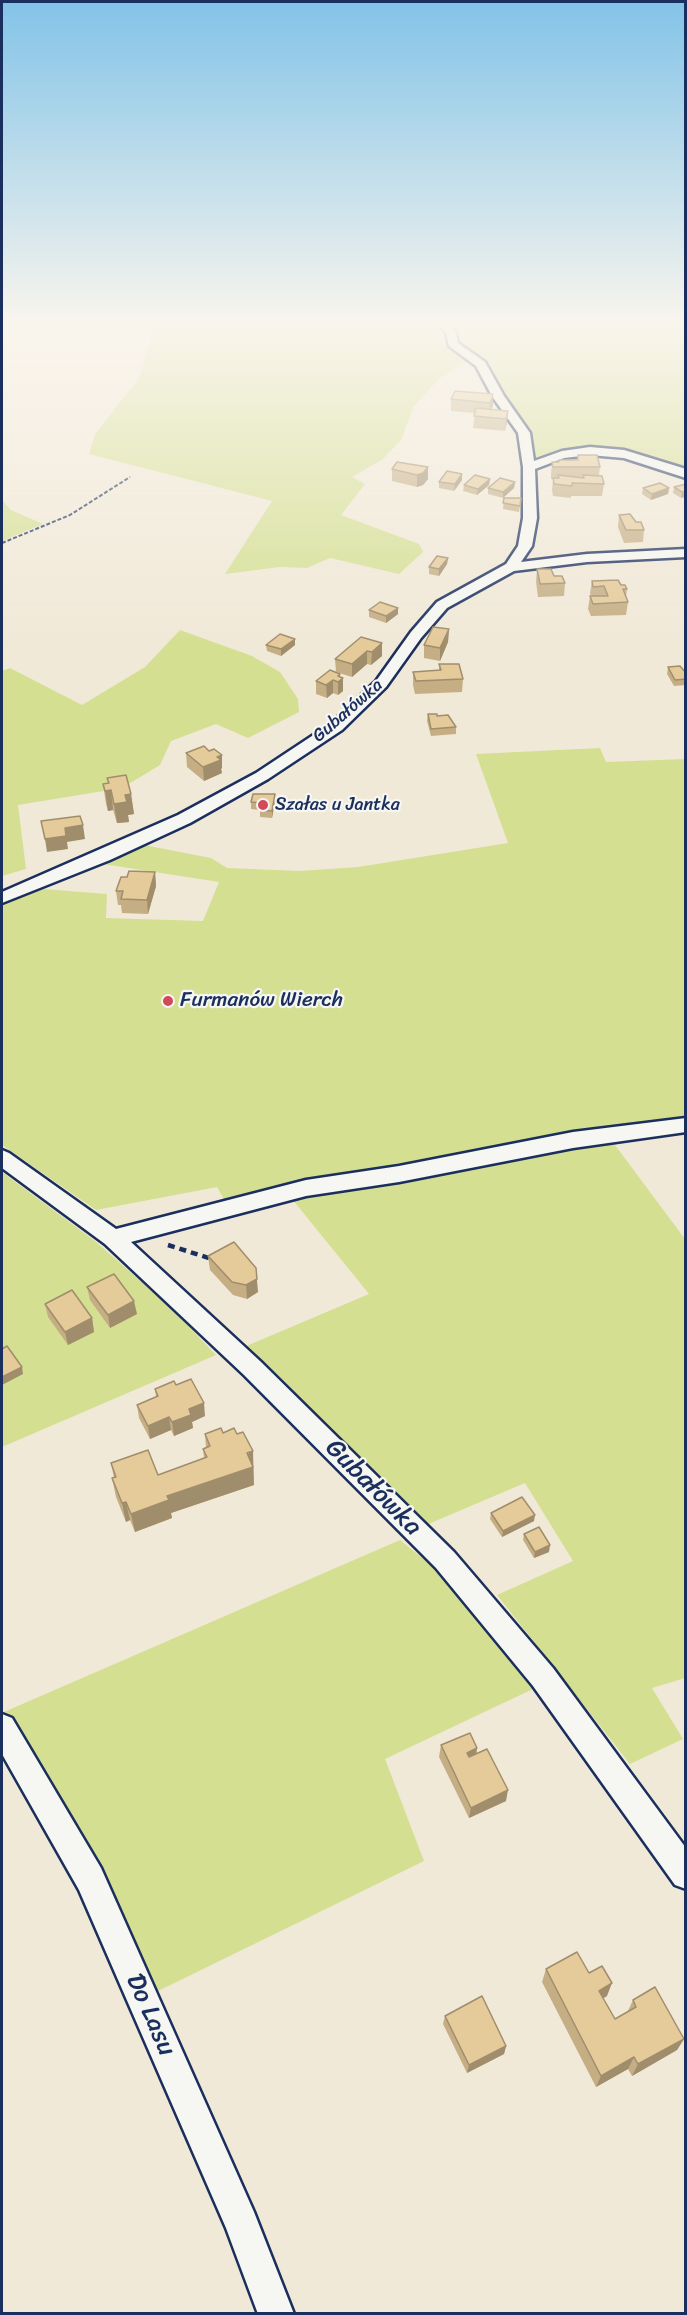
<!DOCTYPE html>
<meta charset="utf-8">
<style>
body{margin:0}
#map{position:relative;width:687px;height:2315px;overflow:hidden;background:#f1e9d8;font-family:Sriracha,sans-serif}
canvas{display:block}
.frame{position:absolute;inset:0;border:3px solid #1b2f5e;pointer-events:none}
</style>
<div id="map">
<canvas width="687" height="2315"></canvas>
<div class="frame"></div>
</div>
<script>
const ctx = document.querySelector('canvas').getContext('2d');
ctx.lineJoin = 'round';
function fill(path, color) { ctx.fillStyle = color; ctx.fill(path, 'evenodd'); }
const poly = rows => new Path2D(rows.map(r => 'M' + r).join(''));
function strokePath(path, color, width, dash) { ctx.strokeStyle = color; ctx.lineWidth = width; ctx.lineCap = dash ? 'butt' : 'round'; ctx.setLineDash(dash || []); ctx.stroke(path); }
function drawText(font, color, halo, rows, align = 'center') {
  ctx.font = font + ' Sriracha,sans-serif'; ctx.lineWidth = 4.5; ctx.setLineDash([]); ctx.textBaseline = 'middle'; ctx.strokeStyle = halo; ctx.fillStyle = color; for (const [text, x, y, turn = 0] of rows) {
    ctx.save(); ctx.translate(x, y); ctx.rotate((+turn || 0) * Math.PI / 180); ctx.textAlign = isNaN(turn) ? turn : align; if (halo) ctx.strokeText(text, 0, 0); ctx.fillText(text, 0, 0); ctx.restore();
  }
}
fill(poly([
 [156,322,432,322,440,328,443,344,467,362,441,377,414,406,401,440,383,459,352,477,365,484,341,515,419,544,423,552,399,574,330,558,307,568,280,567,225,574,272,501,89,454,95,434,139,378],
 [447,322,685,322,685,465,677,467,605,450,541,461,532,458,529,430,504,396,487,364,459,344,455,333],
 [2,500,11,510,43,524,2,541],
 [180,630,252,656,280,672,298,699,299,712,248,738,216,724,171,741,160,765,122,788,18,805,26,869,2,876,2,671,10,668,82,705,145,667],
 [600,748,606,762,685,759,685,1117,602,1128,418,1162,225,1201,217,1187,96,1210,2,1145,2,904,43,889,107,894,106,918,203,921,219,882,103,864,144,845,211,858,227,868,300,871,358,867,508,843,476,754],
 [612,1141,685,1239,685,1678,652,1688,683,1739,630,1764,497,1595,573,1561,525,1483,426,1525,244,1347,369,1294,288,1194],
 [2,1172,95,1241,171,1308,216,1355,2,1447],
 [400,1540,437,1570,533,1689,385,1759,424,1861,152,1994,99,1875,4,1712]
]), '#d4df92');
const minor = poly([
 [438,322,448,322,456,333,458,343,485,362,504,396,530,433,534,461,562,451,590,447,624,450,686,469,686,478,624,458,590,455,564,458,535,469,537,518,532,546,521,562,587,554,686,549,686,557,587,562,514,571,447,608,421,638,386,687,342,730,268,779,190,823,110,860,2,903,2,892,178,815,256,773,330,724,376,681,411,632,437,602,506,564,518,546,523,518,523,467,518,433,492,396,476,366,449,346,446,333,438,322],
 [686,1118,686,1132,573,1148,399,1182,306,1196,131,1242,260,1361,454,1552,553,1668,686,1848,686,1889,675,1885,533,1686,436,1568,244,1375,105,1244,2,1168,2,1150,9,1153,116,1229,306,1180,399,1166,573,1132,686,1118],
 [2,1714,12,1718,101,1868,254,2212,294,2314,258,2314,226,2228,79,1890,2,1754,2,1714]
]);
strokePath(minor, '#1b2f5e', 5);
strokePath(poly([
 [2,543,70,515,130,477]
]), '#1b2f5e', 2, [4, 2]);
strokePath(poly([
 [168,1245,212,1259]
]), '#1b2f5e', 4.5, [7, 5]);
fill(minor, '#f6f6f2');
fill(poly([
 [493,394,493,406,491,410,508,411,507,422,505,431,473,428,475,413,451,411,451,399],
 [578,455,600,467,599,475,604,484,602,496,571,496,571,498,553,496,552,490,553,479,551,479,551,474,552,462,558,462,559,460,577,460],
 [428,467,428,479,423,485,417,487,392,481,392,469],
 [462,474,462,480,454,491,439,488,439,482],
 [490,479,489,485,477,495,463,491,464,485],
 [515,482,514,488,503,498,488,494,488,488],
 [686,484,681,498,673,493,674,487],
 [643,488,669,488,668,494,651,500,642,494],
 [504,498,521,498,519,512,503,509],
 [619,515,636,522,644,530,643,542,624,543,618,527],
 [448,558,447,564,439,576,429,574,429,567],
 [537,569,565,583,564,596,538,597,536,582],
 [592,581,621,585,627,589,626,597,628,602,626,615,591,616,588,609,590,596,591,596,590,593],
 [398,608,398,614,386,623,369,617,369,610],
 [449,629,448,642,440,661,424,658,424,645],
 [382,643,382,656,371,665,367,664,352,677,336,672,335,659],
 [266,645,295,645,281,656,267,651],
 [439,664,463,679,462,692,415,694,413,685,413,672,439,670],
 [668,667,686,673,686,685,674,686,667,674],
 [340,677,343,691,338,695,333,693,327,698,316,694,316,681],
 [428,714,437,716,456,727,456,734,431,736,427,721],
 [209,751,222,755,222,768,221,769,222,773,204,781,187,767,186,753],
 [107,778,131,794,134,814,128,815,129,822,117,823,113,810,108,811,106,804,103,784,108,783],
 [275,801,272,818,260,817,260,810,251,809,251,802],
 [155,872,156,886,148,914,122,913,121,905,118,905,116,891,127,877],
 [208,1256,258,1292,247,1299,233,1295,210,1270],
 [87,1287,137,1314,110,1328,90,1300],
 [45,1304,92,1318,94,1332,68,1345,48,1317],
 [176,1385,205,1416,192,1422,193,1428,174,1436,171,1430,150,1439,139,1418,137,1405,156,1397,155,1389],
 [223,1433,254,1470,253,1470,254,1485,171,1513,172,1518,135,1532,130,1520,126,1522,116,1497,112,1478,114,1478,111,1463,158,1475,204,1458,203,1449,206,1448,205,1434],
 [491,1513,534,1521,502,1537,490,1519],
 [524,1534,549,1552,534,1558,523,1540],
 [441,1745,477,1754,506,1801,469,1818,439,1757],
 [546,1969,589,1973,607,1996,603,1998,615,2019,627,2013,633,2000,684,2039,677,2050,632,2076,628,2069,596,2087,542,1982],
 [445,2016,506,2046,504,2054,467,2073,443,2024]
]), '#c5ae84');
fill(poly([
 [493,394,493,406,489,415,490,403],
 [508,411,507,422,505,431,506,419],
 [428,467,428,479,423,485,417,487,417,475],
 [462,474,462,480,454,491,455,484],
 [490,479,489,485,477,495,478,489],
 [515,482,514,488,503,498,503,492],
 [669,488,668,494,651,500,652,494],
 [686,491,686,497,681,498,682,492],
 [448,558,447,564,439,576,439,569],
 [398,608,398,614,386,623,386,616],
 [449,629,448,642,440,661,440,648],
 [295,639,295,645,281,656,281,649],
 [382,643,382,656,371,665,372,652],
 [367,651,367,664,352,677,352,664],
 [340,674,340,680,343,678,343,691,338,695,338,676],
 [333,680,333,693,327,698,326,685],
 [222,755,222,768,221,769,222,773,204,781,203,767,217,757],
 [111,790,113,810,108,811,105,791],
 [131,794,134,814,128,815,129,822,117,823,114,804,125,795],
 [275,794,275,801,272,818,272,811],
 [83,825,85,839,67,842,68,849,47,852,45,839,65,828],
 [155,872,156,886,148,914,147,900],
 [256,1268,258,1292,247,1299,246,1285],
 [134,1301,137,1314,110,1328,108,1315],
 [92,1318,94,1332,68,1345,65,1332],
 [22,1367,23,1374,2,1385,2,1377],
 [204,1403,205,1416,192,1422,193,1428,174,1436,172,1422,189,1409],
 [169,1417,171,1430,150,1439,148,1426],
 [253,1451,254,1485,171,1513,172,1518,135,1532,131,1514],
 [126,1502,130,1520,126,1522,122,1503],
 [535,1515,534,1521,502,1537,503,1531],
 [550,1545,549,1552,534,1558,535,1552],
 [477,1748,476,1759,466,1764,467,1753],
 [508,1790,506,1801,469,1818,471,1808],
 [612,1983,607,1996,594,2004,599,1991],
 [684,2039,677,2050,632,2076,638,2064],
 [506,2046,504,2054,467,2073,469,2065],
 [634,2057,628,2069,596,2087,601,2076]
]), '#a08d6c');
const building = poly([
 [455,391,493,394,490,403,451,399,455,391],
 [476,408,508,411,506,419,474,416,476,408],
 [578,455,597,455,600,467,553,467,552,462,559,462,559,460,578,460,578,455],
 [397,462,428,467,423,473,417,475,392,469,397,462],
 [447,471,462,474,455,484,439,482,447,471],
 [475,475,490,479,478,489,464,485,475,475],
 [558,475,584,478,583,475,602,476,604,484,572,483,572,486,554,484,553,478,559,478,558,475],
 [500,478,515,482,503,492,488,488,500,478],
 [660,483,669,488,652,494,643,488,660,483],
 [686,484,686,491,682,492,674,487,686,484],
 [504,498,521,498,520,506,503,503,504,498],
 [630,514,636,522,641,522,644,530,626,530,619,515,630,514],
 [437,556,448,558,439,569,429,567,437,556],
 [537,569,551,569,554,576,562,576,565,583,540,584,537,569],
 [618,580,621,585,625,585,627,589,623,589,628,602,593,604,590,596,608,596,604,586,593,587,592,581,618,580],
 [380,602,398,608,386,616,369,610,380,602],
 [433,627,449,629,440,648,424,645,433,627],
 [280,634,295,639,281,649,266,645,280,634],
 [361,637,382,643,372,652,367,651,352,664,335,659,361,637],
 [439,664,459,664,463,679,416,681,413,672,441,670,439,664],
 [680,666,686,673,686,679,675,680,668,667,680,666],
 [330,670,340,674,338,676,343,678,338,682,333,680,326,685,316,681,330,670],
 [428,714,437,714,437,716,448,715,456,727,431,729,428,714],
 [204,746,209,751,214,749,222,755,217,757,221,760,203,767,186,753,204,746],
 [126,775,131,794,125,795,127,802,114,804,111,790,105,791,103,784,109,783,107,778,126,775],
 [253,794,275,794,272,811,260,810,261,803,251,802,253,794],
 [80,816,83,825,65,828,66,836,45,839,41,821,80,816],
 [129,871,155,872,147,900,121,899,123,891,116,891,121,877,127,877,129,871],
 [234,1242,256,1268,257,1279,246,1285,232,1282,208,1256,234,1242],
 [114,1274,134,1301,108,1315,87,1287,114,1274],
 [72,1290,92,1318,65,1332,45,1304,72,1290],
 [7,1346,22,1367,2,1377,2,1349,7,1346],
 [191,1379,204,1403,189,1409,191,1415,172,1422,169,1417,148,1426,137,1405,158,1396,155,1389,174,1381,176,1385,191,1379],
 [221,1428,223,1433,234,1428,237,1434,243,1432,253,1451,247,1453,253,1467,167,1496,169,1500,131,1514,126,1502,122,1503,112,1478,116,1477,111,1463,148,1450,158,1475,207,1457,203,1449,210,1446,205,1434,221,1428],
 [522,1497,535,1515,503,1531,491,1513,522,1497],
 [539,1527,550,1545,535,1552,524,1534,539,1527],
 [470,1733,477,1748,467,1753,469,1757,487,1749,508,1790,471,1808,441,1745,470,1733],
 [577,1952,589,1973,602,1966,612,1983,599,1991,615,2019,636,2007,633,2000,655,1987,684,2039,638,2064,634,2057,601,2076,546,1969,577,1952],
 [482,1996,506,2046,469,2065,445,2016,482,1996]
]);
fill(building, '#e5ca9a');
strokePath(building, '#a08d6c', 1.5);
const sky = ctx.createLinearGradient(0, 0, 0, 646);
sky.addColorStop(0, '#82c3e8');
sky.addColorStop(0.5, '#f9f5ed');
sky.addColorStop(1, '#f9f5ed00');
ctx.fillStyle = sky;
ctx.fillRect(0, 0, 687, 646);
for (const [x, y, r, color] of [
 [263,805,6,"#d1495b"],
 [168,1001,6,"#d1495b"]
]) { const dot = new Path2D(); dot.arc(x, y, r, 0, 2 * Math.PI); ctx.fillStyle = color; ctx.fill(dot); strokePath(dot, '#f6f6f2', 2); }
drawText('18px', '#1b2f5e', '#f6f6f2', [
 ["Gubałówka",348,711,-41]
]);
drawText('18px', '#1b2f5e', '#f6f6f2', [
 ["Szałas u Jantka",275,805]
], 'left');
drawText('21px', '#1b2f5e', '#f6f6f2', [
 ["Furmanów Wierch",180,1001]
], 'left');
drawText('26px', '#1b2f5e', '#f6f6f2', [
 ["Gubałówka",373,1488,45],
 ["Do Lasu",150,2015,66]
]);
</script>
